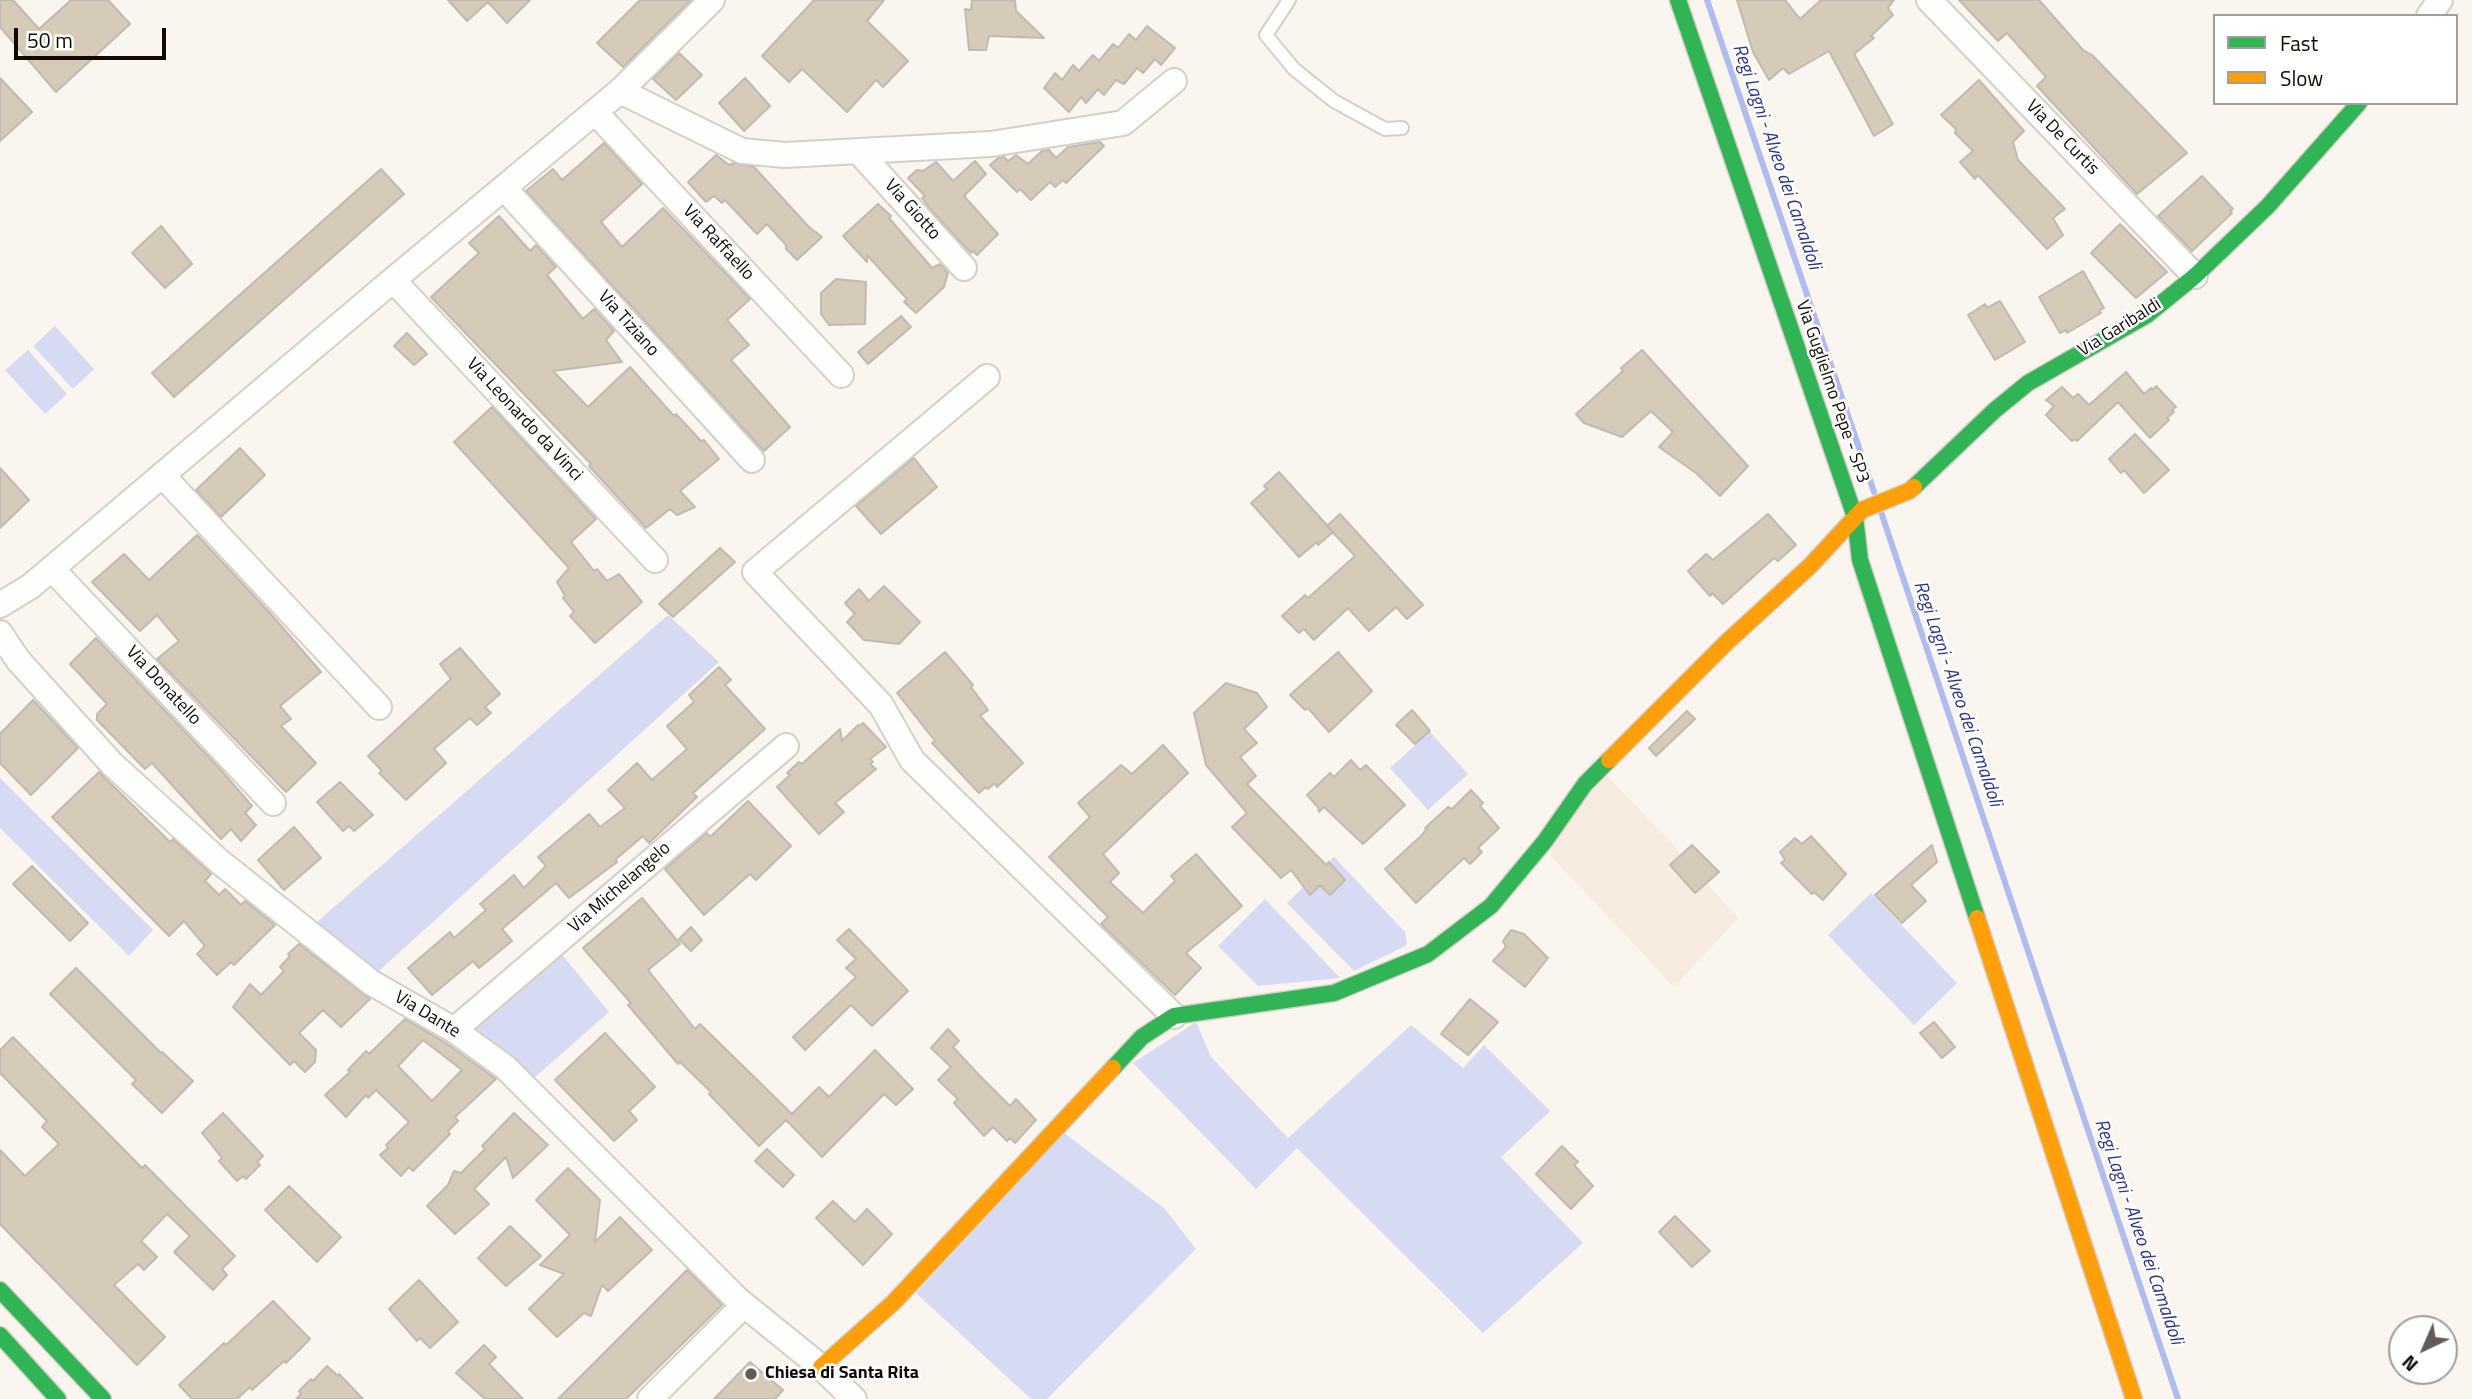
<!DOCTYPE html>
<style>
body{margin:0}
#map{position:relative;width:2472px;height:1399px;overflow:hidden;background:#faf5ef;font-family:"Titillium Web",sans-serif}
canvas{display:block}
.legend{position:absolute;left:2213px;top:14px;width:245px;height:91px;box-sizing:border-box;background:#fff;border:2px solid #a09d9a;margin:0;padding:9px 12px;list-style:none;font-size:21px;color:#110a03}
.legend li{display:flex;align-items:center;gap:14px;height:35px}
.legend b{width:35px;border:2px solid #a09d9a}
.north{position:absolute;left:2388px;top:1315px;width:70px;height:70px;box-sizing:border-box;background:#fff;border:2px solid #a09d9a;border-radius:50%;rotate:224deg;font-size:19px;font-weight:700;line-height:28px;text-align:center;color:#110a03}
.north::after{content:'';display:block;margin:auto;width:24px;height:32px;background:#635c56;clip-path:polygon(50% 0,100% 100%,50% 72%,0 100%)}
.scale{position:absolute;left:14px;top:28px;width:152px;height:32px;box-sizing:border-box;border:4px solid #110a03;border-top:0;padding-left:9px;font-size:21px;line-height:24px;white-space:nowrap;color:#110a03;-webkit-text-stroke:5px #fff;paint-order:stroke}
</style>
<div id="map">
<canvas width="2472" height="1399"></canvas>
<ul class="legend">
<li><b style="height:9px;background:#30b455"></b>Fast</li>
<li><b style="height:9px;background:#ff9f0a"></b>Slow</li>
</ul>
<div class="north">N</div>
<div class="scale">50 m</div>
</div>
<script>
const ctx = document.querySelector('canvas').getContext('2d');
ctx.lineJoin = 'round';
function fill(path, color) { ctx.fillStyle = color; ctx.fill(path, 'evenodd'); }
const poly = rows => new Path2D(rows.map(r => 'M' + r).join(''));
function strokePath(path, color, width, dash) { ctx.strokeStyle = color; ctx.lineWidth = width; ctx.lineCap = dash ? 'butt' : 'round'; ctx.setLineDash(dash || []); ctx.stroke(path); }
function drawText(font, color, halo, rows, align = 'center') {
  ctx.font = font + ' "Titillium Web",sans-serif'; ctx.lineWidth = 5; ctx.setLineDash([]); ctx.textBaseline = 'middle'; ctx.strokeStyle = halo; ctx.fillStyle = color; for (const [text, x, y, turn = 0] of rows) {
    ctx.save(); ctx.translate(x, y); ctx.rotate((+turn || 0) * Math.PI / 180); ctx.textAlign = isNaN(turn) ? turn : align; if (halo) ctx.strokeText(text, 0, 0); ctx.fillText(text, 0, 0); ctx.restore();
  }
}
fill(poly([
 [1592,760,1669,840,1738,918,1674,987,1550,855]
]), '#f7ecdf');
fill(poly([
 [55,326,94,369,73,389,33,346],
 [28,350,67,394,45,414,5,370],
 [668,615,719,662,379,971,317,922],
 [1430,732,1468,774,1428,810,1390,768],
 [0,778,153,930,129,956,0,828],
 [1334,857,1405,932,1407,945,1354,971,1287,903],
 [1871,893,1957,983,1914,1025,1828,935],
 [1265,899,1340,978,1258,986,1218,946],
 [560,952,609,1012,533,1079,470,1030],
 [1196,1022,1211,1057,1288,1138,1411,1025,1463,1068,1484,1045,1550,1111,1501,1157,1583,1243,1483,1333,1297,1148,1256,1189,1133,1063],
 [1064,1133,1165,1209,1196,1249,1047,1399,1031,1399,916,1293]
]), '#d6dbf3');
strokePath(poly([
 [1707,0,1874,492],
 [1881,512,2178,1399]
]), '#b0bbee', 6);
const building = poly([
 [0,0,13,0,39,29,71,0,108,0,130,24,56,92,0,27,0,0],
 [448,0,530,0,507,23,488,2,467,21,448,0],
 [640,0,691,0,623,67,597,43,640,0],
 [814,0,884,0,867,21,908,61,883,87,876,80,847,112,802,69,789,82,762,56,814,0],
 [972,0,1015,0,1016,11,1044,38,989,36,986,50,969,50,965,9,971,10,972,0],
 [1737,0,1785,0,1800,19,1821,0,1894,0,1888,8,1893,15,1871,36,1874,38,1854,54,1893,124,1874,136,1829,51,1789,74,1783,68,1769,80,1753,52,1737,0],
 [1959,0,2039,0,2083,50,2092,55,2187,153,2137,194,2037,86,2046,77,2007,33,1998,41,1959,0],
 [1147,26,1175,48,1161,65,1155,59,1143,73,1137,68,1124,84,1116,80,1104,95,1098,89,1086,103,1081,97,1069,112,1044,88,1055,73,1062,80,1073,65,1079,71,1093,55,1099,61,1113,44,1118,48,1129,34,1136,40,1147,26],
 [679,53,702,75,676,100,653,79,679,53],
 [0,78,32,112,0,141,0,78],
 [745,78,770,106,744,131,719,103,745,78],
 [1979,80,2024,131,2013,142,2018,160,2065,209,2053,218,2063,235,2047,249,1978,175,1975,179,1960,162,1973,151,1955,133,1956,129,1941,115,1979,80],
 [1100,142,1104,146,1066,183,1063,180,1055,187,1050,182,1031,200,1020,189,1017,192,990,165,998,158,1004,157,1008,161,1016,155,1028,164,1042,151,1049,150,1056,158,1068,147,1100,142],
 [604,143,642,184,601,222,622,247,663,208,750,299,727,320,749,345,731,360,790,427,764,451,526,191,553,169,562,180,604,143],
 [716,155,729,165,734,163,754,167,809,227,822,237,797,260,786,249,786,245,767,224,757,234,725,200,722,203,714,196,706,202,688,182,716,155],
 [975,161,986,174,964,196,998,234,977,255,973,251,971,253,931,210,922,198,925,196,908,178,917,170,923,171,936,162,953,181,975,161],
 [381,169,404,194,174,397,152,373,381,169],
 [2202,176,2233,209,2230,211,2232,213,2192,251,2158,216,2202,176],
 [878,204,891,216,889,218,932,268,940,264,948,273,944,287,916,313,904,302,907,299,867,255,867,262,843,236,878,204],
 [499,216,530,251,536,245,556,267,547,275,583,319,594,309,614,331,606,340,622,362,553,371,588,407,630,367,674,416,676,414,701,441,704,440,719,459,680,491,695,507,677,515,670,509,646,528,589,466,591,464,431,297,479,253,469,243,499,216],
 [2120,224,2167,272,2136,298,2091,253,2120,224],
 [161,226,192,264,165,288,132,253,161,226],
 [2083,271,2104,308,2099,311,2101,313,2067,333,2066,330,2060,333,2039,297,2083,271],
 [836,279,866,282,865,324,829,325,821,314,821,293,836,279],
 [2000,301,2025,342,1995,360,1968,315,1985,304,1987,308,2000,301],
 [901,316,911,327,868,364,858,352,901,316],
 [407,333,427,354,414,365,394,346,407,333],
 [1642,350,1748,466,1720,496,1696,473,1659,447,1673,432,1651,411,1622,437,1584,423,1576,414,1623,371,1621,368,1642,350],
 [2126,372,2144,394,2151,388,2153,390,2156,386,2176,407,2172,410,2174,412,2167,418,2169,420,2150,438,2118,402,2077,441,2075,439,2072,441,2046,415,2054,406,2046,400,2062,387,2073,398,2078,394,2089,405,2126,372],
 [492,407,596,519,571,542,594,571,597,569,607,581,619,574,642,602,595,643,570,616,574,612,563,598,565,596,557,582,569,568,454,442,492,407],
 [2135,434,2169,470,2144,493,2124,470,2121,473,2109,459,2135,434],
 [240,448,265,475,221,517,196,490,240,448],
 [914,458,937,487,881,534,856,506,914,458],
 [0,468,29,500,0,528,0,468],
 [1279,472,1333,532,1318,545,1317,542,1299,557,1251,503,1267,489,1264,486,1279,472],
 [1340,514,1423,605,1407,619,1396,607,1369,631,1348,608,1314,640,1304,629,1299,633,1282,616,1305,595,1308,598,1355,556,1327,526,1340,514],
 [1768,514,1796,545,1778,561,1774,558,1723,604,1712,593,1710,596,1688,571,1706,554,1713,560,1768,514],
 [197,535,269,612,321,672,280,706,291,719,281,726,316,763,286,792,157,659,179,641,157,615,140,631,92,582,124,554,149,580,197,535],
 [720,548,735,562,673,617,659,604,720,548],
 [884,586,920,622,899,644,864,640,847,622,855,614,845,603,859,589,869,601,884,586],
 [96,638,221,770,252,806,245,813,256,825,241,841,231,829,221,839,152,763,145,769,97,720,97,714,107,704,70,664,96,638],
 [460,648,500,694,485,707,491,713,477,725,470,718,434,749,446,763,406,800,379,773,382,771,368,756,451,679,440,664,460,648],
 [945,652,973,685,971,687,988,710,980,716,1023,763,997,787,995,783,988,789,986,787,979,793,932,743,935,741,897,693,945,652],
 [1338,652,1372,691,1329,732,1308,708,1305,710,1290,695,1338,652],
 [719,667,731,680,725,685,765,729,693,793,697,797,649,843,643,836,616,859,617,862,569,898,556,883,502,929,512,941,479,968,473,961,432,995,408,968,450,932,454,938,486,910,480,904,514,875,524,888,546,866,538,857,589,814,600,827,625,808,608,790,637,763,652,780,687,749,667,726,694,702,689,695,719,667],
 [1226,683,1257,693,1267,707,1244,729,1257,743,1240,757,1256,776,1247,784,1326,865,1329,862,1345,880,1330,895,1320,885,1310,895,1291,870,1281,878,1232,827,1247,813,1206,765,1194,713,1226,683],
 [33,700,78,748,31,795,0,763,0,734,33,700],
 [1412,710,1430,731,1415,744,1396,725,1412,710],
 [1687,711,1695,719,1656,756,1649,748,1687,711],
 [863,723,886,747,870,759,873,762,870,764,876,769,835,803,844,812,819,834,777,787,790,775,787,773,799,762,802,764,840,729,842,741,858,725,859,726,863,723],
 [1163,745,1188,773,1103,854,1119,873,1110,882,1143,913,1175,881,1171,876,1196,854,1242,906,1186,953,1201,968,1175,995,1101,924,1108,917,1049,857,1090,817,1078,803,1121,765,1132,774,1163,745],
 [1351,760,1360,770,1366,765,1405,805,1363,844,1324,807,1319,812,1318,807,1307,795,1330,773,1334,777,1351,760],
 [99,772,170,842,173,839,211,874,205,881,219,895,225,889,241,905,245,901,275,925,234,965,231,962,217,975,197,954,205,946,184,921,169,936,52,817,99,772],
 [340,782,373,815,354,831,349,826,343,831,317,802,340,782],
 [1471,790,1483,803,1480,806,1499,828,1478,848,1482,852,1470,864,1464,858,1416,903,1385,869,1421,836,1427,829,1425,828,1448,807,1452,809,1471,790],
 [748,801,791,846,756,880,750,874,704,915,665,869,707,833,710,837,748,801],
 [294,827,321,858,284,890,258,860,294,827],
 [1811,836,1846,874,1823,900,1814,892,1812,894,1781,863,1785,860,1780,852,1795,838,1802,844,1811,836],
 [1692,845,1719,872,1695,893,1670,865,1692,845],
 [1932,845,1937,862,1911,885,1926,901,1902,923,1875,895,1932,845],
 [32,866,88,923,70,941,13,884,32,866],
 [642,898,680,944,648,970,695,1029,700,1024,792,1114,819,1087,829,1097,875,1050,913,1089,896,1105,884,1094,822,1157,786,1120,759,1146,709,1094,711,1092,680,1062,678,1064,628,1005,631,1003,583,948,642,898],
 [691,927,702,940,691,951,679,939,691,927],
 [849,929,908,991,872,1026,851,1005,805,1050,793,1037,856,977,846,968,856,959,837,940,849,929],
 [1511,930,1524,934,1548,958,1525,987,1493,961,1506,947,1503,941,1511,930],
 [299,944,370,999,341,1027,323,1010,299,1033,316,1050,315,1062,305,1072,294,1061,290,1065,233,1007,250,984,261,995,284,971,280,967,290,956,288,954,299,944],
 [76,968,161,1053,162,1052,193,1081,162,1113,132,1084,136,1080,50,994,76,968],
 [1470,999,1498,1022,1468,1055,1441,1034,1470,999],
 [405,1019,446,1043,496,1079,455,1117,458,1121,448,1131,450,1134,413,1171,409,1167,401,1176,380,1155,388,1148,386,1145,409,1122,376,1090,368,1098,366,1095,346,1117,325,1095,350,1072,348,1070,366,1051,369,1054,405,1019],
 [423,1040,462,1070,432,1101,398,1066,423,1040],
 [1934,1022,1955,1047,1942,1058,1920,1033,1934,1022],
 [948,1029,959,1041,953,1047,978,1074,1010,1106,1016,1099,1036,1120,1015,1143,1010,1138,1007,1141,993,1127,984,1136,954,1103,958,1099,938,1080,951,1067,931,1048,948,1029],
 [605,1033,655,1087,629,1111,637,1120,614,1141,555,1080,605,1033],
 [13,1037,142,1168,145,1165,235,1256,222,1269,227,1275,213,1290,174,1252,190,1236,167,1214,141,1241,157,1257,144,1270,138,1264,114,1285,165,1337,137,1365,0,1224,0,1150,25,1176,59,1144,42,1127,47,1121,0,1073,0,1050,13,1037],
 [223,1113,263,1156,257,1162,260,1165,246,1179,243,1176,237,1181,219,1161,222,1158,202,1133,223,1113],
 [514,1113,548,1145,513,1178,506,1157,474,1189,489,1204,455,1234,427,1206,448,1185,454,1171,461,1173,485,1149,482,1146,514,1113],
 [1562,1146,1578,1162,1574,1165,1593,1186,1571,1209,1536,1174,1562,1146],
 [767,1149,794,1175,783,1187,755,1161,767,1149],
 [568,1168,600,1200,595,1242,620,1217,652,1250,608,1291,602,1285,591,1316,584,1313,557,1337,529,1309,564,1274,540,1265,570,1235,536,1200,568,1168],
 [289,1186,341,1237,317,1262,265,1210,289,1186],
 [833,1201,855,1222,867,1209,892,1234,863,1265,816,1218,833,1201],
 [1675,1216,1710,1251,1692,1267,1659,1232,1675,1216],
 [510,1226,541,1256,506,1286,478,1258,510,1226],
 [687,1270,722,1305,626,1399,558,1399,687,1270],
 [419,1280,458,1322,430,1348,420,1338,417,1341,389,1309,419,1280],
 [273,1301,310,1339,286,1363,284,1361,252,1390,250,1387,237,1399,192,1399,179,1385,224,1343,226,1345,273,1301],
 [484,1345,496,1357,489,1364,523,1399,485,1399,456,1373,484,1345],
 [750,1362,783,1390,775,1399,714,1399,750,1362],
 [327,1366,338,1376,339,1374,363,1399,296,1399,301,1394,299,1391,311,1379,313,1381,327,1366]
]);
fill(building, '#d6cab9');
strokePath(building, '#c0bab2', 2);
const lane = poly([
 [1289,0,1266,35,1294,69,1334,101,1385,129,1402,128]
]);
const street = poly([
 [1929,0,2195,276],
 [2429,16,2440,0],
 [620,91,742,151,785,155,991,144,1123,123,1174,81],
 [595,112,841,375],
 [859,152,964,268],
 [504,188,752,460],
 [393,280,655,560],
 [987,377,755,572,881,705,912,760,1174,1016],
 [162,475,379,707],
 [52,569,273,803],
 [0,605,31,586,393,280,620,91,712,0],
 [0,633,18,660,112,764,220,862,372,983,454,1030,505,1067,737,1299,821,1367,854,1399],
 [454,1030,786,746],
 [650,1399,744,1305]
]);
const fast = poly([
 [1678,0,1855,517,1860,560,1977,918],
 [1914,487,1995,410,2028,383,2147,315,2195,276,2268,206,2359,103],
 [1113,1068,1142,1037,1174,1016,1334,993,1428,954,1491,906,1545,841,1585,784,1609,760],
 [0,1290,103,1399],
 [0,1335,58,1399]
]);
const slow = poly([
 [1609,760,1727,642,1810,566,1862,510,1909,491,1914,487],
 [1977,918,2134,1399],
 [821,1367,893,1303,1113,1068]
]);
strokePath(lane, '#d6cfc7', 16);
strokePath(street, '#d6cfc7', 28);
strokePath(fast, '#d6cfc7', 19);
strokePath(slow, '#d6cfc7', 19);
strokePath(lane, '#fefefd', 12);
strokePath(street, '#fefefd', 24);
strokePath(fast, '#30b455', 16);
strokePath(slow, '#ff9f0a', 16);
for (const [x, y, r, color] of [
 [751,1374,7,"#635c56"]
]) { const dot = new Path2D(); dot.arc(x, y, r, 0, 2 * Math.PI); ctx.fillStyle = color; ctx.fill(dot); strokePath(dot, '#fff', 2.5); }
drawText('18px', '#110a03', '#fff', [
 ["Via De Curtis",2062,138,46],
 ["Via Giotto",912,210,48],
 ["Via Raffaello",718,243,47],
 ["Via Tiziano",628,324,48],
 ["Via Garibaldi",2120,328,-32],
 ["Via Guglielmo Pepe - SP3",1832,392,71],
 ["Via Leonardo da Vinci",524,420,47],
 ["Via Donatello",163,686,47],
 ["Via Michelangelo",620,888,-41],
 ["Via Dante",427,1015,31]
]);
drawText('bold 18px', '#110a03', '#fff', [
 ["Chiesa di Santa Rita",765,1374]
], 'left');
drawText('italic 19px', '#2b3489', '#fff', [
 ["Regi Lagni - Alveo dei Camaldoli",1776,157,71],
 ["Regi Lagni - Alveo dei Camaldoli",1957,694,71],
 ["Regi Lagni - Alveo dei Camaldoli",2138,1232,71]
]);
</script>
